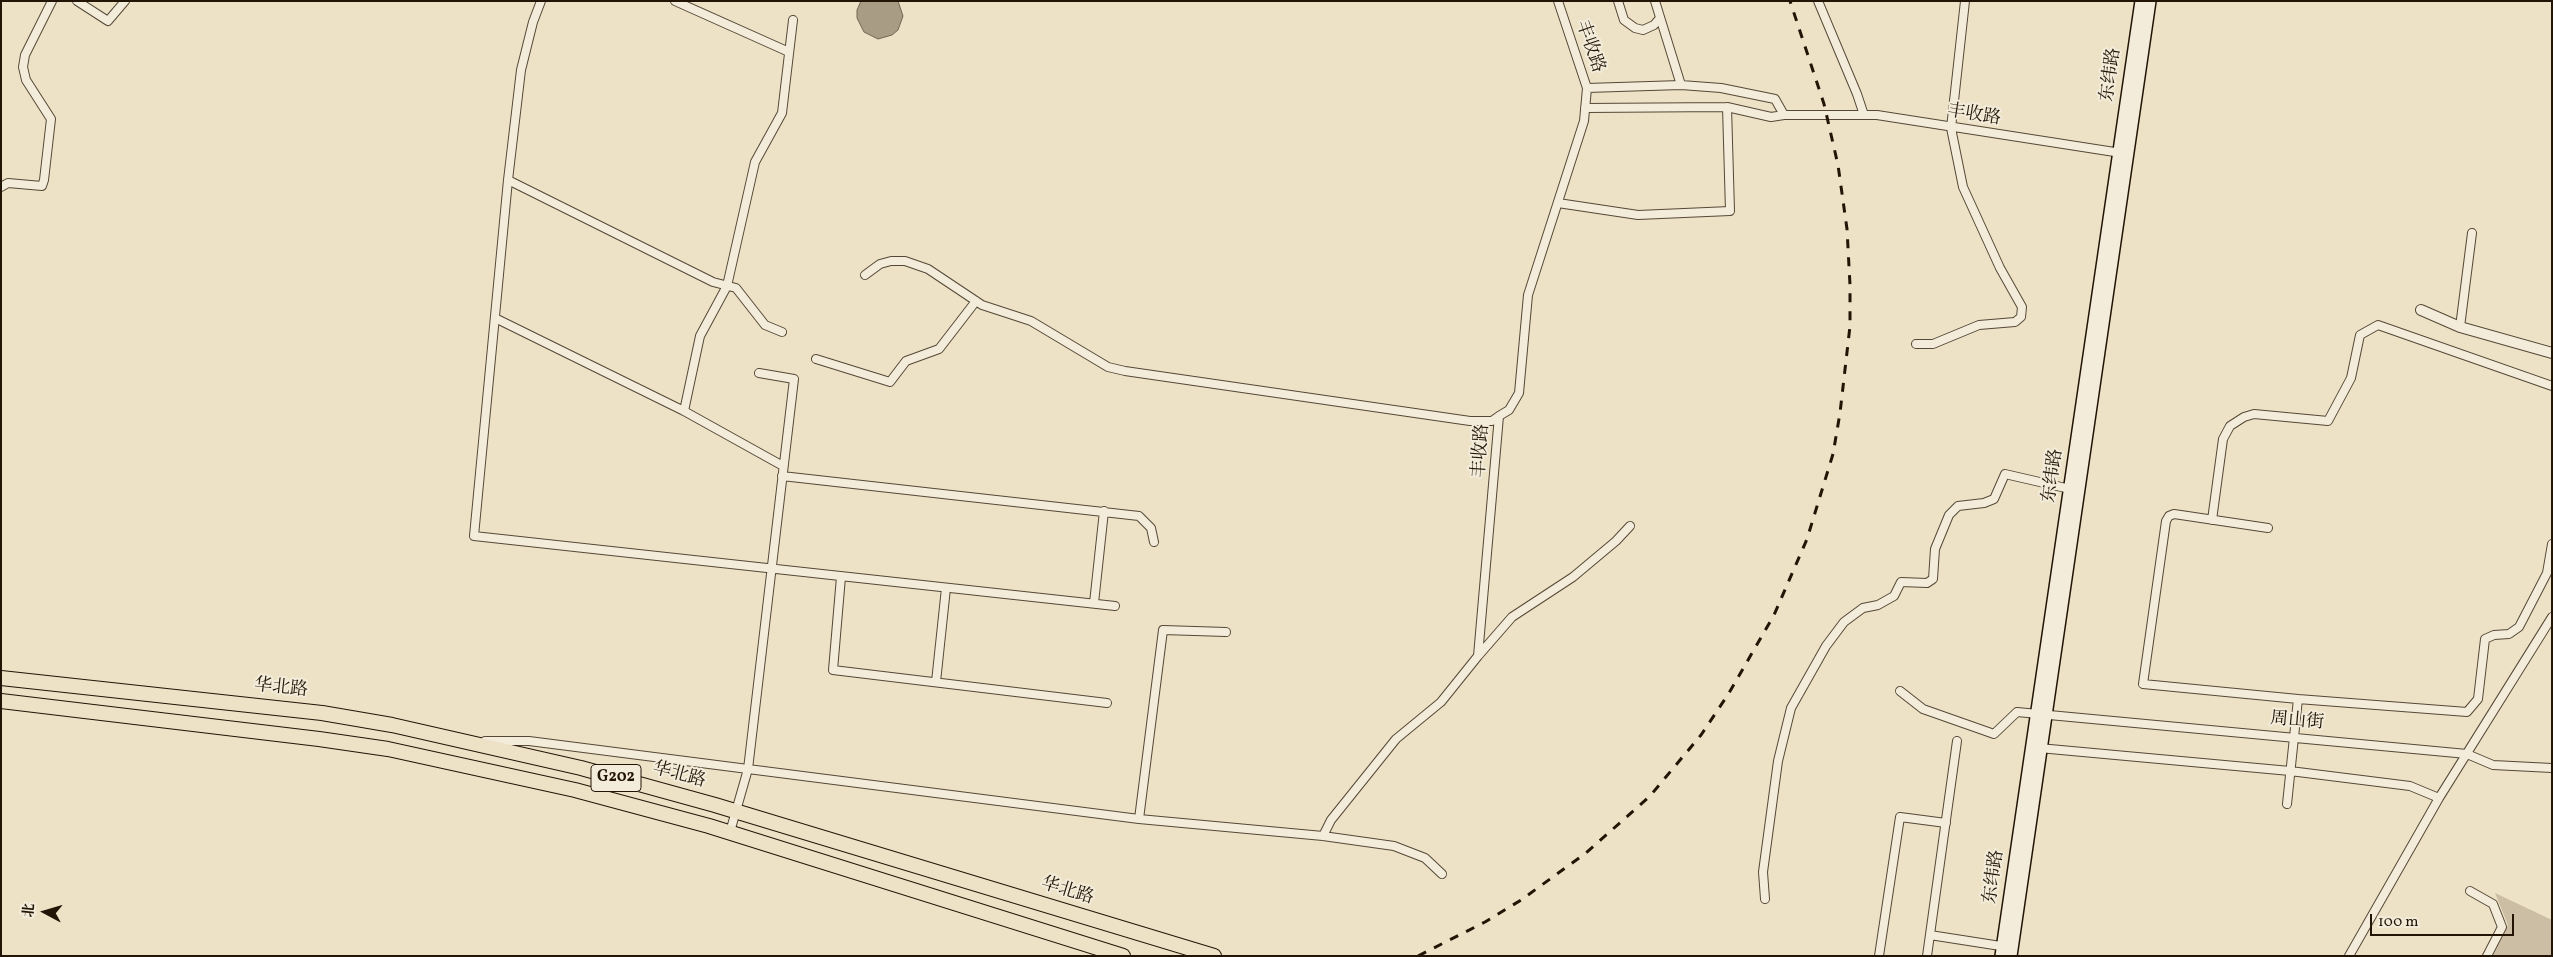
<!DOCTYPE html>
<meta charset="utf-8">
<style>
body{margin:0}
#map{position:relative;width:2553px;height:957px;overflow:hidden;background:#ede1c6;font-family:Vollkorn,"Noto Serif SC",serif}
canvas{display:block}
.frame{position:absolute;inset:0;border:2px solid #231506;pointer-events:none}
.north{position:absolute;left:20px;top:887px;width:50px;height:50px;-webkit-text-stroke:4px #f3ecda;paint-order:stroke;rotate:276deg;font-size:14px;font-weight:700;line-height:20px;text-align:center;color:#231506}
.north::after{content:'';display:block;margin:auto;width:18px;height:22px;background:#231506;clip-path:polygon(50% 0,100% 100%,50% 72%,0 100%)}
.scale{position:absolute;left:2370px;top:914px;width:144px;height:22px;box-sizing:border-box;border:2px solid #231506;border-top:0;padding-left:6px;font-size:15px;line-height:18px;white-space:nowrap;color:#231506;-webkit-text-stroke:4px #f3ecda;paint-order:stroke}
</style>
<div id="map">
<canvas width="2553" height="957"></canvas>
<div class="frame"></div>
<div class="north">北</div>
<div class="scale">100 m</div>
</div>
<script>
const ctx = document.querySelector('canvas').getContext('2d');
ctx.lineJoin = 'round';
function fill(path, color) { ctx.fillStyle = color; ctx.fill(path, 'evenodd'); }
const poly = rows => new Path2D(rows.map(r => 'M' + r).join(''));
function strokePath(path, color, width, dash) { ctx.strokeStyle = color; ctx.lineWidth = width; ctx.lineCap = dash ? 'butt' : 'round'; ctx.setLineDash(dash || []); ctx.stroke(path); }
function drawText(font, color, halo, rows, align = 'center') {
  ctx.font = font + ' Vollkorn,"Noto Serif SC",serif'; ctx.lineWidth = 4; ctx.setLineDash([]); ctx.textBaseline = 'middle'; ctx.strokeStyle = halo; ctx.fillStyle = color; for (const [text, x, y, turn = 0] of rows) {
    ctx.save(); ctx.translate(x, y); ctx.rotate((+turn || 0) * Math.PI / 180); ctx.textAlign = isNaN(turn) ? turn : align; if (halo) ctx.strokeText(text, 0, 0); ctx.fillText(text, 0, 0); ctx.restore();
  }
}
fill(poly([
 [2495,893,2552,920,2552,956,2493,956,2508,925]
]), '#cbbea5');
const water = poly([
 [861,1,898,1,903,16,898,30,892,35,878,39,864,32,857,18,857,10,861,1]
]);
fill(water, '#a89c85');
strokePath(water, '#736652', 1);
const minor = poly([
 [77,1,108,21,125,1],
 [541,1,533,22,521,70,508,180,474,536,1115,606],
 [675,1,789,52],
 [1618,1,1624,20,1635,28,1643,30,1654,25,1660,18],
 [1655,1,1681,85],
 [1818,1,1857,94,1864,115],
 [1585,108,1727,107,1771,117,1784,115,1775,99,1721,88,1681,85,1587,88],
 [1784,115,1877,115,2121,153],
 [508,180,713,282,736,288,765,325,782,332],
 [1,187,8,183,42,186,44,180,51,119,26,80,23,67,25,55,52,1],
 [1558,203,1638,215,1730,211,1727,107],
 [865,275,880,264,891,261,905,261,928,269,982,305,1031,321,1108,367,1125,371,1470,421,1492,421,1499,416],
 [495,318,684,411,783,466],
 [2460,327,2472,233],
 [1916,344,1933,344,1979,325,2015,322,2021,317,2022,307,2000,268,1963,187,1951,128,1965,1],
 [816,359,890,382,906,361,939,349,976,301],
 [684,411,700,336,727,286,755,162,782,113,793,20],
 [782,476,1139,516,1151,528,1154,542],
 [2212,520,2223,439,2230,426,2244,417,2254,414,2328,421,2351,378,2360,335,2378,325,2552,386],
 [2268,528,2174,514,2169,516,2166,521,2143,684,2298,699,2467,712,2478,699,2485,639,2494,635,2509,634,2519,627,2547,573,2552,544],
 [841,577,833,670,1107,703],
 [1094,603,1104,511],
 [1478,656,1512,617,1573,577,1616,541,1630,526],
 [936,682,946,588],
 [1900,691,1923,709,1994,734,2017,712,2467,754,2493,765,2552,768],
 [485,741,529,741,1139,819,1323,836,1394,846,1425,858,1442,874],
 [2039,748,2290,771,2410,786,2439,798],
 [2287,804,2298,699],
 [1139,819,1163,630,1226,632],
 [730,832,748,769,794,379,759,373],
 [1323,836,1331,820,1396,739,1441,702,1478,656,1499,416,1509,410,1519,393,1528,295,1584,121,1587,88,1558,1],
 [2470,891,2493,904,2502,927,2487,956],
 [1765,899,1763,872,1778,761,1791,708,1826,646,1844,622,1863,608,1878,605,1894,596,1901,582,1927,583,1933,579,1935,549,1949,515,1958,506,1984,503,1994,499,2005,474,2070,489],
 [1930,935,2007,947],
 [1879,956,1900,817,1946,823],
 [1927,956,1957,741],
 [2349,956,2439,798,2552,617]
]);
const tertiary = poly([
 [2421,310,2460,327,2552,353]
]);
const secondary = poly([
 [2001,956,2141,1],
 [2011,956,2150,1]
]);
const trunk = poly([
 [1,678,322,713,392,725,581,768,715,805,1214,956],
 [1,701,319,739,388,749,575,790,709,826,1123,956]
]);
strokePath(minor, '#564836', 10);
strokePath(tertiary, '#564836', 12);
strokePath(secondary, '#231506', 14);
strokePath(trunk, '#231506', 16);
strokePath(minor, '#f3ecda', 8);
strokePath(tertiary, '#f3ecda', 10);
strokePath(secondary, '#f3ecda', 11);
strokePath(trunk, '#ede1c6', 14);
strokePath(poly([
 [1418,956,1485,922,1521,900,1586,853,1650,796,1701,735,1729,693,1774,615,1807,539,1833,454,1840,413,1850,326,1850,285,1847,229,1838,165,1824,104,1790,1]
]), '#231506', 3, [9, 9]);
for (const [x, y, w] of [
 [616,778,50]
]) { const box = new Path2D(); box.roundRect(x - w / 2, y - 13.5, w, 27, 4); ctx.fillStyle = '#f3ecda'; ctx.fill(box); strokePath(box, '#231506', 1); }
drawText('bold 16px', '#231506', null, [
 ["G202",616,778]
]);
drawText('18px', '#231506', '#f3ecda', [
 ["丰收路",1589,47,71],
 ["东纬路",2112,75,-82],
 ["丰收路",1974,116,9],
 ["丰收路",1482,451,-86],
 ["东纬路",2054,476,-82],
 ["华北路",281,689,6],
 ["周山街",2297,722,5],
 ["华北路",679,776,15],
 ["东纬路",1995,877,-82],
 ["华北路",1067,892,17]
]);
</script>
